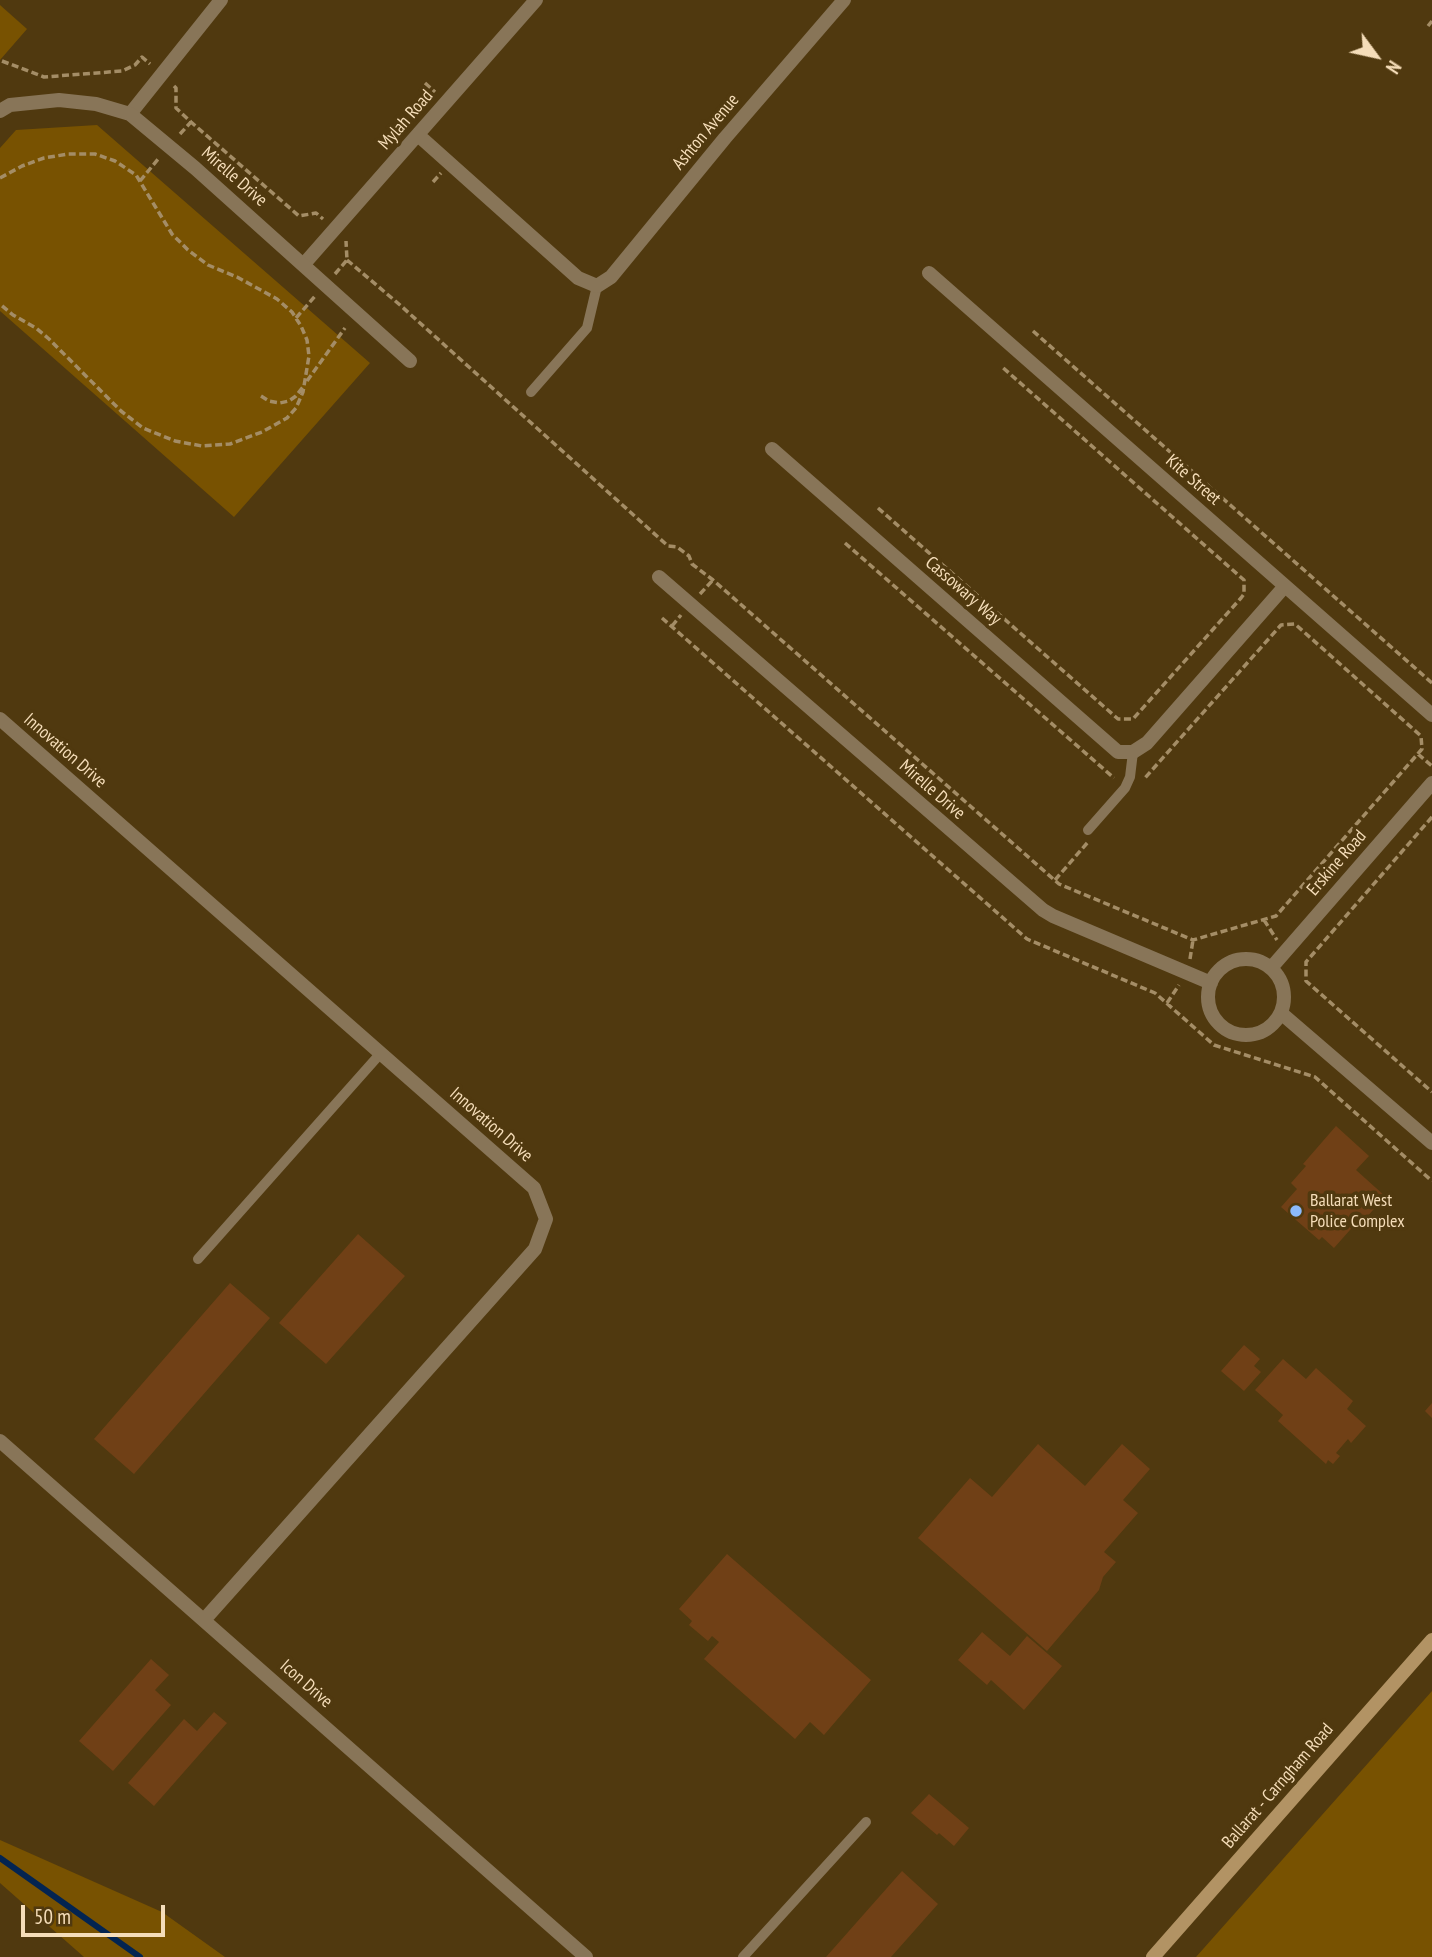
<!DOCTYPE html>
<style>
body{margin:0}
#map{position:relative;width:1432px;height:1957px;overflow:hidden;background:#50390f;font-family:"PT Sans Narrow",sans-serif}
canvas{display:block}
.north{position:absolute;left:1341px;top:21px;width:70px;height:70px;-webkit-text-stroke:5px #50390f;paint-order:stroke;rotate:123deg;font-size:19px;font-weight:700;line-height:28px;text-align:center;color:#f5ddb9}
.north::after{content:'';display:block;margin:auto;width:24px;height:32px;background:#f5ddb9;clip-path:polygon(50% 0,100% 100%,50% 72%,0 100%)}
.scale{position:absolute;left:21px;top:1905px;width:144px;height:32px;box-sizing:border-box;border:4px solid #f5ddb9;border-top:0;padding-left:9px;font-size:21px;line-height:24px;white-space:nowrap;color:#f5ddb9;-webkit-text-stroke:5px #50390f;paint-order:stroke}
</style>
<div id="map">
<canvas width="1432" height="1957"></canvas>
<div class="north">N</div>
<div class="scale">50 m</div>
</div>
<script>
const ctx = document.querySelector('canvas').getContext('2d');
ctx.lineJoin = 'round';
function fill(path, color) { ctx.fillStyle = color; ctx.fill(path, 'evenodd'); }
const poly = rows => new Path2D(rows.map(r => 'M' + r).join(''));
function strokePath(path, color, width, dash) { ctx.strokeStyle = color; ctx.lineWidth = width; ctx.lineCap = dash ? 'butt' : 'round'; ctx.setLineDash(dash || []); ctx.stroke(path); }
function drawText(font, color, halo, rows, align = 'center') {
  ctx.font = font + ' "PT Sans Narrow",sans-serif'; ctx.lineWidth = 7; ctx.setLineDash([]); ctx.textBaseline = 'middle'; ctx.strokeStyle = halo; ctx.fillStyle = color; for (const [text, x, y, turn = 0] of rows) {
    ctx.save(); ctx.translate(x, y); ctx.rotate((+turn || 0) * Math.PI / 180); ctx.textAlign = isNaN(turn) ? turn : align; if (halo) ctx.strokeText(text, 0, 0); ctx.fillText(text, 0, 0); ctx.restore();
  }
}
fill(poly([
 [0,5,27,29,0,60],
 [97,125,370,363,234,517,0,311,0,148,16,130],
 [1432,1691,1432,1957,1196,1957],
 [0,1840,162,1912,225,1957,84,1957,0,1883]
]), '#785201');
strokePath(poly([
 [0,1858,140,1957]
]), '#032451', 6);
fill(poly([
 [1336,1126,1369,1156,1356,1170,1385,1196,1361,1224,1358,1221,1334,1248,1322,1237,1319,1240,1281,1207,1297,1189,1291,1183,1306,1166,1303,1164],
 [358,1234,405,1276,326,1364,279,1323],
 [230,1283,270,1318,134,1474,94,1439],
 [1244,1345,1260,1359,1254,1366,1261,1372,1244,1391,1221,1371],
 [1283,1359,1306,1379,1316,1368,1353,1401,1347,1409,1366,1426,1351,1443,1348,1439,1336,1453,1340,1456,1333,1464,1328,1460,1326,1464,1278,1421,1283,1415,1255,1390],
 [1432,1403,1432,1418,1425,1411],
 [1038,1444,1085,1486,1122,1444,1150,1469,1123,1500,1138,1513,1104,1552,1116,1562,1103,1577,1099,1590,1047,1651,918,1538,970,1478,992,1497],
 [727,1554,871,1680,824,1735,810,1722,795,1739,704,1659,719,1642,712,1636,708,1641,689,1625,692,1621,679,1609],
 [982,1632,1010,1656,1027,1636,1062,1666,1024,1710,991,1680,987,1685,958,1660],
 [151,1659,169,1675,155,1690,171,1705,113,1771,79,1741],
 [214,1712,227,1723,154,1806,128,1783,184,1719,197,1731],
 [929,1794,969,1828,954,1846,939,1833,937,1835,911,1813],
 [902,1871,938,1904,891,1957,826,1957]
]), '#704016');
strokePath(poly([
 [1428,26,1432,21],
 [2,61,44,77,122,71,135,65,142,57,150,64],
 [425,83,435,92],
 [174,86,176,88,176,108,191,122,299,216,316,213,323,219],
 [180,134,191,122],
 [0,178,22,166,44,158,68,154,95,154,115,161,136,175,172,234,188,250,208,265,237,277,277,299,292,312,301,326,307,340,309,356,303,392,296,408,287,418,262,432,230,444,202,446,175,441,143,428,121,411,49,339,36,328,13,315,0,304],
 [140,181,159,158],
 [433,182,441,173],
 [347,260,400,305,668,546,677,547,689,556,692,564,713,580,1059,884,1193,940,1276,916,1422,749,1421,736,1295,624,1281,625,1144,779],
 [335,274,347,260,346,241],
 [296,318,316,295],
 [1033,331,1432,683],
 [307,381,345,328],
 [261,396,269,401,280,403,289,401,296,396,303,387],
 [878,508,1118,719,1133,719,1241,598,1244,594,1244,580,1001,366],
 [845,543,1114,778],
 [700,594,713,580],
 [662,618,1027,939,1155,993,1214,1045,1315,1077,1432,1181],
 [672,626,681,615],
 [1418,754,1432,766],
 [1432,817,1306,962,1306,981,1432,1092],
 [1055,880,1088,842],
 [1264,920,1277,940],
 [1190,959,1193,940],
 [1167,1003,1179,985]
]), '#a48d66', 3.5, [7, 3.5]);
strokePath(poly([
 [531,392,587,328,597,286],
 [1088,830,1125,788,1130,777,1133,752],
 [198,1259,380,1054],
 [743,1957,866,1822]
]), '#887558', 10);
strokePath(poly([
 [130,114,221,0],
 [418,135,578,278,597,286,611,277,725,138,844,0],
 [304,264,536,0],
 [929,273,1432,715],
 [772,449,1118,752,1133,752,1147,743,1285,586],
 [0,719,534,1188,546,1219,535,1249,204,1620],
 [0,1441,586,1957]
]), '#887558', 14);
strokePath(poly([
 [0,111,10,105,59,100,96,104,130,114,195,168,410,361],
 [659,577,1043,910,1053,916,1211,983],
 '1208 997a38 38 0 1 1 76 0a38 38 0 1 1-76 0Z',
 [1271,968,1432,783],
 [1281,1013,1432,1143]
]), '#887558', 14);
strokePath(poly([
 [1153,1957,1432,1640]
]), '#b29364', 14);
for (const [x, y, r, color] of [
 [1296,1211,7,"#8cb9fc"]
]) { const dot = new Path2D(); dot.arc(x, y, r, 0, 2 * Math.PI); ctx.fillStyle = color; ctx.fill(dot); strokePath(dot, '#50390f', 2.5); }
drawText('18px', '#f5ddb9', '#50390f', [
 ["Mylah Road",406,120,-49],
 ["Ashton Avenue",706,132,-50],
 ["Mirelle Drive",234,177,41],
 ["Kite Street",1193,480,41],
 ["Cassowary Way",963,591,41],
 ["Innovation Drive",65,751,41],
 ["Mirelle Drive",932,790,41],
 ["Erskine Road",1337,863,-49],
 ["Innovation Drive",491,1125,41],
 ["Icon Drive",306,1684,41],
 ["Ballarat - Carngham Road",1278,1786,-49]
]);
drawText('18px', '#f5ddb9', '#50390f', [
 ["Ballarat West",1310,1201],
 ["Police Complex",1310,1222]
], 'left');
</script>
